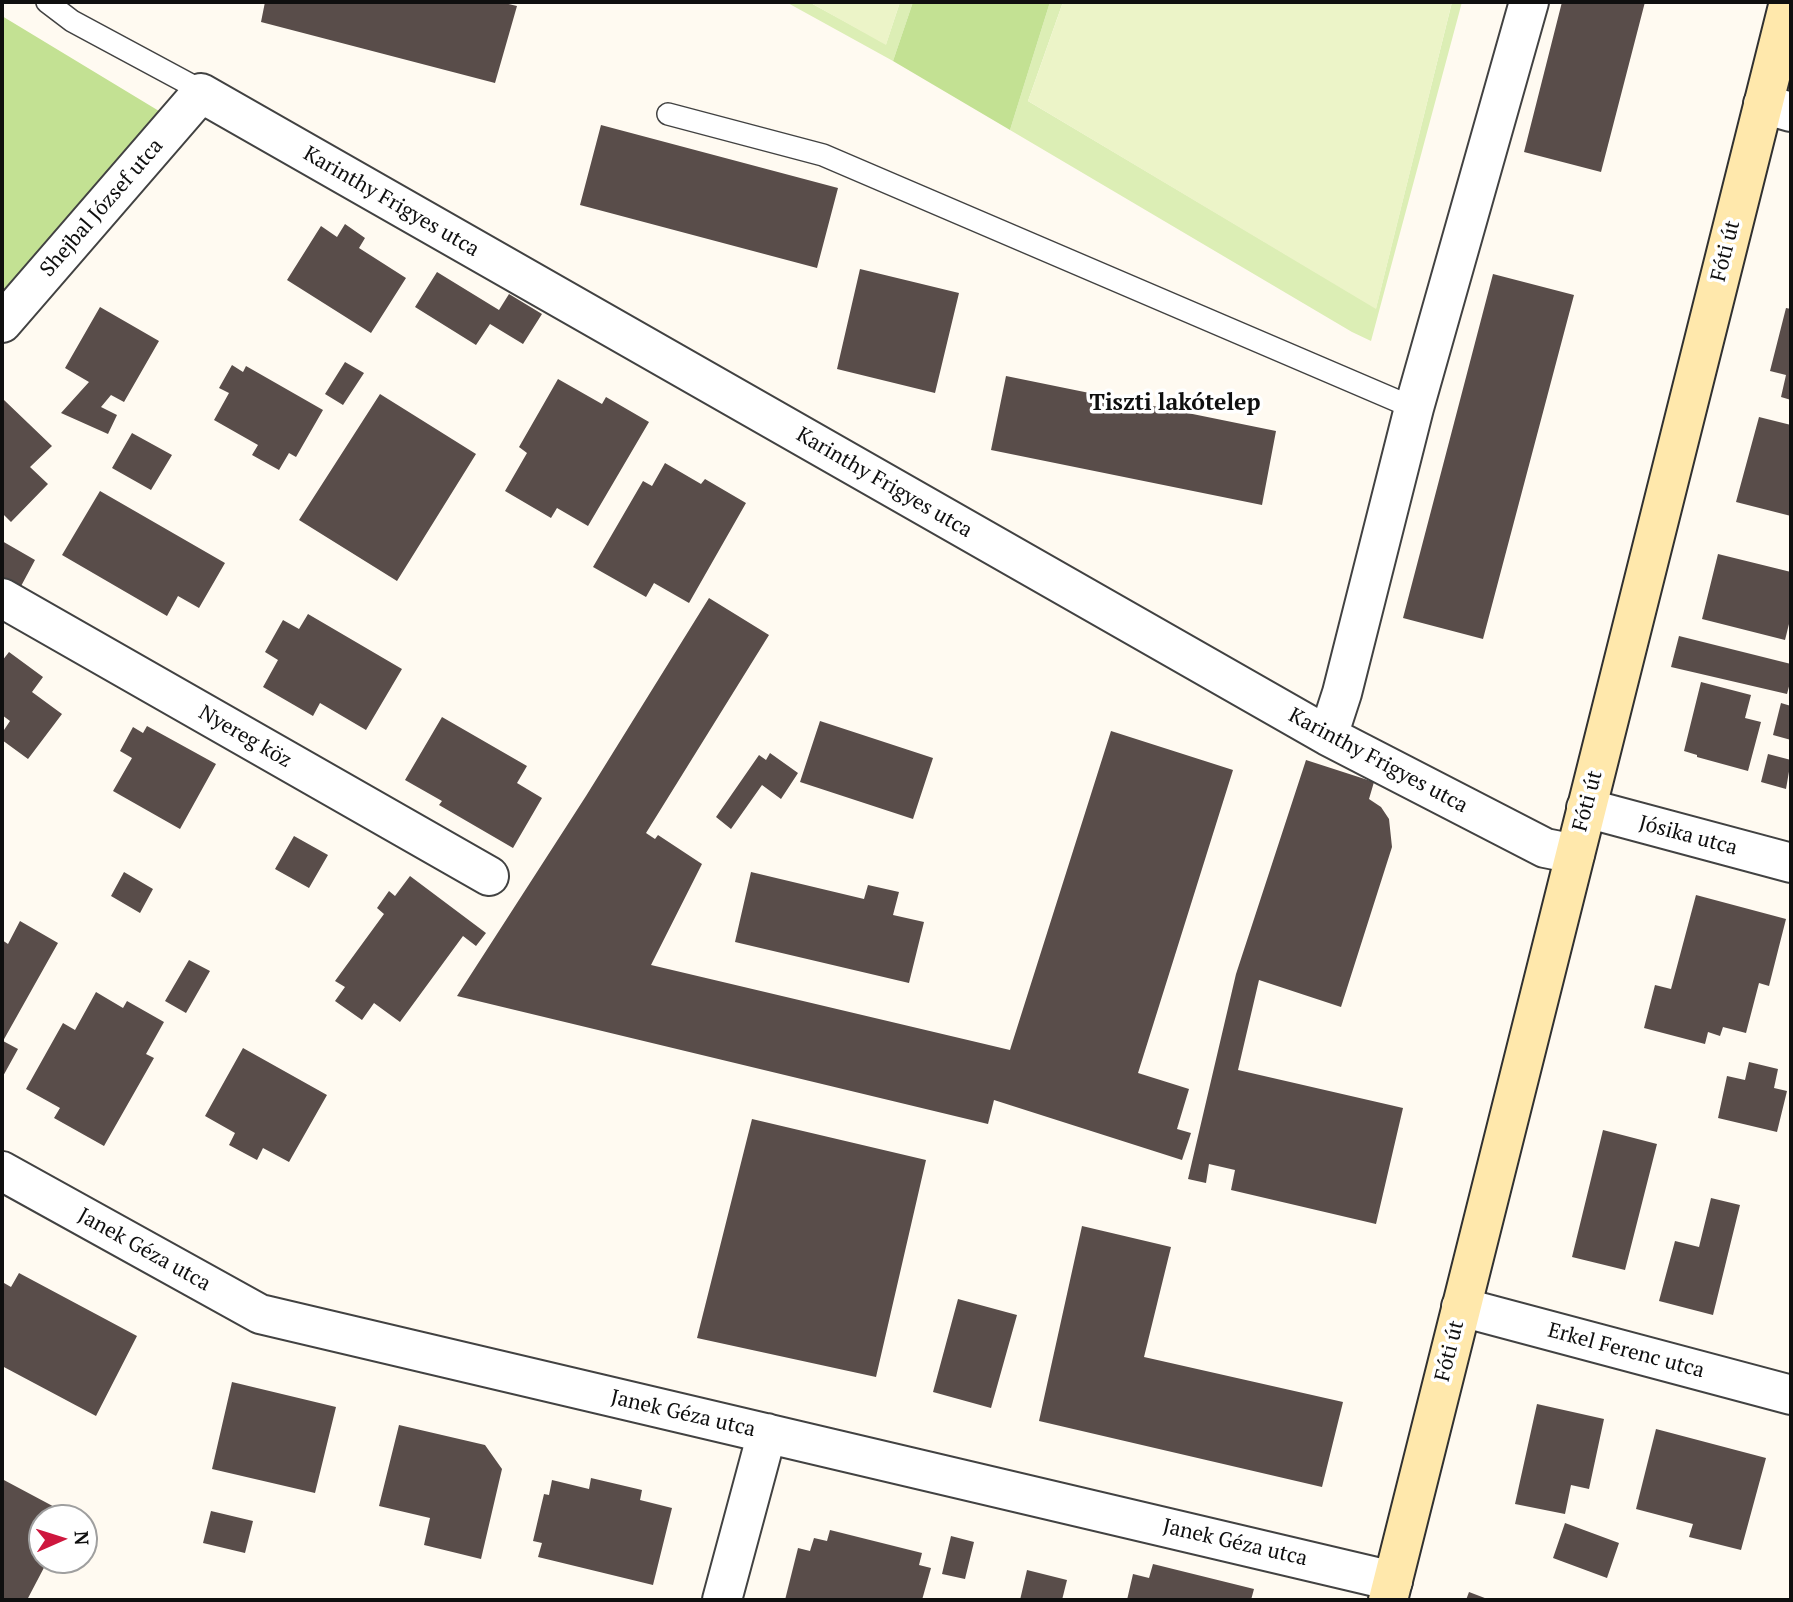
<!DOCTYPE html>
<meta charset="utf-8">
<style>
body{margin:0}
#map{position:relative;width:1793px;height:1602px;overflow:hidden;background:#fffaf1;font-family:"PT Serif",serif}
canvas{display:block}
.frame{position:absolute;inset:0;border:4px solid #0f0f0f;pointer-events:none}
.north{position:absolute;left:28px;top:1504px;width:70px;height:70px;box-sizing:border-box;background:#fff;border:2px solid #9f9f9f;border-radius:50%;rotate:87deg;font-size:19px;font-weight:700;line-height:28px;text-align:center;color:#0f0f0f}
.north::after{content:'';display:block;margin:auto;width:24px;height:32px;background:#ce173e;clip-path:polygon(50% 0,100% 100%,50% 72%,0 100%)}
</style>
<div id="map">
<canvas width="1793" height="1602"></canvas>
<div class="frame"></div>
<div class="north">N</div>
</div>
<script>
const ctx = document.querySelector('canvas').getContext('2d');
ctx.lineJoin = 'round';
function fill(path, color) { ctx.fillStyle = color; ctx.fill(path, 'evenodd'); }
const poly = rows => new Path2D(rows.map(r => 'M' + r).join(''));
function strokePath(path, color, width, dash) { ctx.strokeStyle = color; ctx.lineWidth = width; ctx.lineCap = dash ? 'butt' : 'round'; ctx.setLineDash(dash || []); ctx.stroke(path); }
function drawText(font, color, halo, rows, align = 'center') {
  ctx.font = font + ' "PT Serif",serif'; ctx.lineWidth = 7; ctx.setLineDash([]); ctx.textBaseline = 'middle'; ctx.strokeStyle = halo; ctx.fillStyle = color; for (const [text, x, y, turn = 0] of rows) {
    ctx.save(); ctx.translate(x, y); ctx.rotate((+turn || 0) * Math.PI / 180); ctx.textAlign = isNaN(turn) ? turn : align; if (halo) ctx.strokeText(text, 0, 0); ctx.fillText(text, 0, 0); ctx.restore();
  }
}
fill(poly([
 [786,2,809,2,886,44,900,2,913,2,893,61],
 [1050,2,1063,2,1028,101,1376,308,1452,2,1462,2,1371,341,1352,332,1010,130]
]), '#dceeb5');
fill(poly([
 [913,2,1050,2,1010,130,893,61],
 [2,16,159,111,2,293]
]), '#c3e193');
fill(poly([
 [809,2,900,2,886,45],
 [1063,2,1452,2,1376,309,1028,101]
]), '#ecf4c8');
fill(poly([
 [265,2,500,2,517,6,495,83,261,22],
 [1562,2,1645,2,1601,172,1524,152],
 [601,125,838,188,817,268,580,205],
 [345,224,365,238,359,248,406,278,371,333,287,280,321,226,337,237],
 [860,269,959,293,935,393,837,369],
 [437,272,499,310,509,294,542,314,523,344,490,324,476,345,415,307],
 [1493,274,1574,295,1483,639,1403,618],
 [100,307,159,341,124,402,111,395,101,407,117,415,108,434,61,413,89,382,65,368],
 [1786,308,1791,309,1791,400,1781,397,1786,375,1770,371],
 [345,362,364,373,343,405,325,394],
 [232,365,243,372,246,366,323,410,296,457,289,453,279,470,252,455,258,445,214,420,229,393,219,388],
 [1006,376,1276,431,1262,505,991,450],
 [558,379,602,404,606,397,649,422,588,526,557,508,551,518,505,491,527,453,519,447],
 [380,394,476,454,397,581,299,520],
 [4,400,52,446,30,467,48,484,11,522,2,513,2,402],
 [1759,417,1791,425,1791,516,1736,502],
 [132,433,172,455,151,490,112,468],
 [665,463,701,484,705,479,746,503,689,603,654,583,646,597,593,567,643,481,652,486],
 [100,491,225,563,199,608,178,596,167,616,62,555],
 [2,541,35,560,20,588,2,577],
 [1718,554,1791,572,1791,616,1785,640,1702,619],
 [709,598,769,635,646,833,655,839,658,835,702,864,651,965,1010,1050,1111,731,1233,770,1138,1073,1189,1089,1177,1129,1191,1133,1182,1160,994,1100,988,1124,457,996,586,796],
 [308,614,402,669,366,730,320,703,313,716,263,687,278,660,265,652,283,620,299,629],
 [1679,636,1791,664,1791,679,1787,694,1671,667],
 [9,652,43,677,32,692,62,714,28,759,2,740,2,733,10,721,2,715,2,661],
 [1701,682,1751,695,1745,718,1761,722,1748,771,1697,757,1697,755,1684,751],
 [1781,703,1791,706,1791,740,1773,735],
 [442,717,527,766,517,783,542,798,513,848,439,805,442,801,405,780],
 [820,721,933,758,913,819,800,782],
 [147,726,216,764,180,829,113,791,132,758,120,751,133,727,143,733],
 [770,753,798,773,781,799,762,785,731,829,716,817,759,755,766,760],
 [1768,754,1791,760,1786,789,1761,782],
 [1306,760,1374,782,1369,799,1381,807,1389,819,1392,847,1341,1007,1259,980,1238,1070,1403,1108,1376,1224,1231,1190,1235,1170,1209,1164,1206,1183,1188,1179,1236,974],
 [294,836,328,855,309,888,275,869],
 [124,872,153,889,140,913,111,896],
 [751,872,864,899,868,885,899,892,893,915,924,922,909,983,735,942],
 [410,876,486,933,476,946,463,936,400,1022,374,1003,362,1020,335,1001,345,987,335,981,384,914,377,908,389,891,395,896],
 [1696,895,1786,919,1769,986,1759,983,1746,1033,1723,1027,1720,1036,1708,1032,1705,1044,1644,1028,1655,985,1671,989],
 [20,921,58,943,3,1041,18,1049,2,1078,2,940,8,944],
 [189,960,210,971,186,1013,165,1001],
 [96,992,123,1008,127,1001,164,1022,146,1054,154,1058,104,1146,54,1118,60,1108,26,1089,63,1023,75,1030],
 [243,1048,327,1095,289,1162,263,1148,257,1160,229,1145,235,1133,205,1116],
 [1749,1062,1778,1069,1774,1088,1787,1091,1777,1132,1718,1118,1727,1076,1745,1080],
 [752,1119,926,1160,876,1377,697,1338],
 [1603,1130,1657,1144,1625,1270,1572,1257],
 [1711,1198,1740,1205,1713,1315,1659,1301,1675,1241,1699,1247],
 [1082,1226,1171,1247,1144,1357,1343,1402,1322,1487,1039,1421],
 [19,1273,137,1336,96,1416,2,1366,2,1287,4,1283,11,1287],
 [958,1299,1017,1315,991,1408,933,1392],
 [232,1382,336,1407,315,1493,212,1469],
 [1537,1404,1604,1419,1589,1489,1571,1485,1565,1514,1515,1504],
 [399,1425,485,1445,502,1469,481,1559,424,1545,430,1518,379,1506],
 [1656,1429,1766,1458,1741,1550,1689,1537,1693,1524,1636,1509],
 [591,1478,642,1490,640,1500,672,1508,653,1585,538,1557,542,1543,533,1541,544,1494,549,1495,552,1480,589,1489],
 [2,1479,62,1511,59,1518,42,1518,42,1560,48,1560,27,1600,2,1600],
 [211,1511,253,1521,245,1553,203,1543],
 [1565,1523,1619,1543,1607,1578,1553,1558],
 [830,1530,922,1553,919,1565,931,1568,922,1600,785,1600,798,1548,810,1551,814,1538,827,1541],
 [951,1536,974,1542,965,1579,942,1574],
 [1153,1564,1254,1589,1251,1600,1127,1600,1133,1574,1149,1578],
 [1027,1570,1067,1580,1062,1600,1020,1600],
 [1469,1592,1490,1600,1466,1600]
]), '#594d4a');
const lane = poly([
 [47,2,72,21,191,85],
 [668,114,823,155,1414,408]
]);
const street = poly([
 [1763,104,1791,112],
 [2,323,201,93,1328,736,1545,848,1575,854],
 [2,598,489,876],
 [1328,736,1342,693,1414,408,1529,2],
 [1586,808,1791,863],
 [2,1171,260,1314,1393,1581],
 [1461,1307,1791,1395],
 [722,1600,767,1433]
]);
const secondary = poly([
 [1388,1600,1789,2]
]);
strokePath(lane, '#424242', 24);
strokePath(street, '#424242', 42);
strokePath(secondary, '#313131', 42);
strokePath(lane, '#fff', 21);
strokePath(street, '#fff', 38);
strokePath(secondary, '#ffe8ac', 38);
drawText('21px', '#0f0f0f', '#fff', [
 ["Karinthy Frigyes utca",391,202,30],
 ["Shejbal József utca",102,208,-49],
 ["Fóti út",1726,251,-76],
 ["Karinthy Frigyes utca",884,483,30],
 ["Nyereg köz",245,737,30],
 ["Karinthy Frigyes utca",1378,761,28],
 ["Fóti út",1588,801,-75],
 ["Jósika utca",1688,836,15],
 ["Janek Géza utca",144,1250,29],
 ["Fóti út",1450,1351,-76],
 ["Erkel Ferenc utca",1626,1351,15],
 ["Janek Géza utca",683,1414,13],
 ["Janek Géza utca",1235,1543,13]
]);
drawText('bold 23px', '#0f0f0f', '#fff', [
 ["Tiszti lakótelep",1175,403]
]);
</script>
